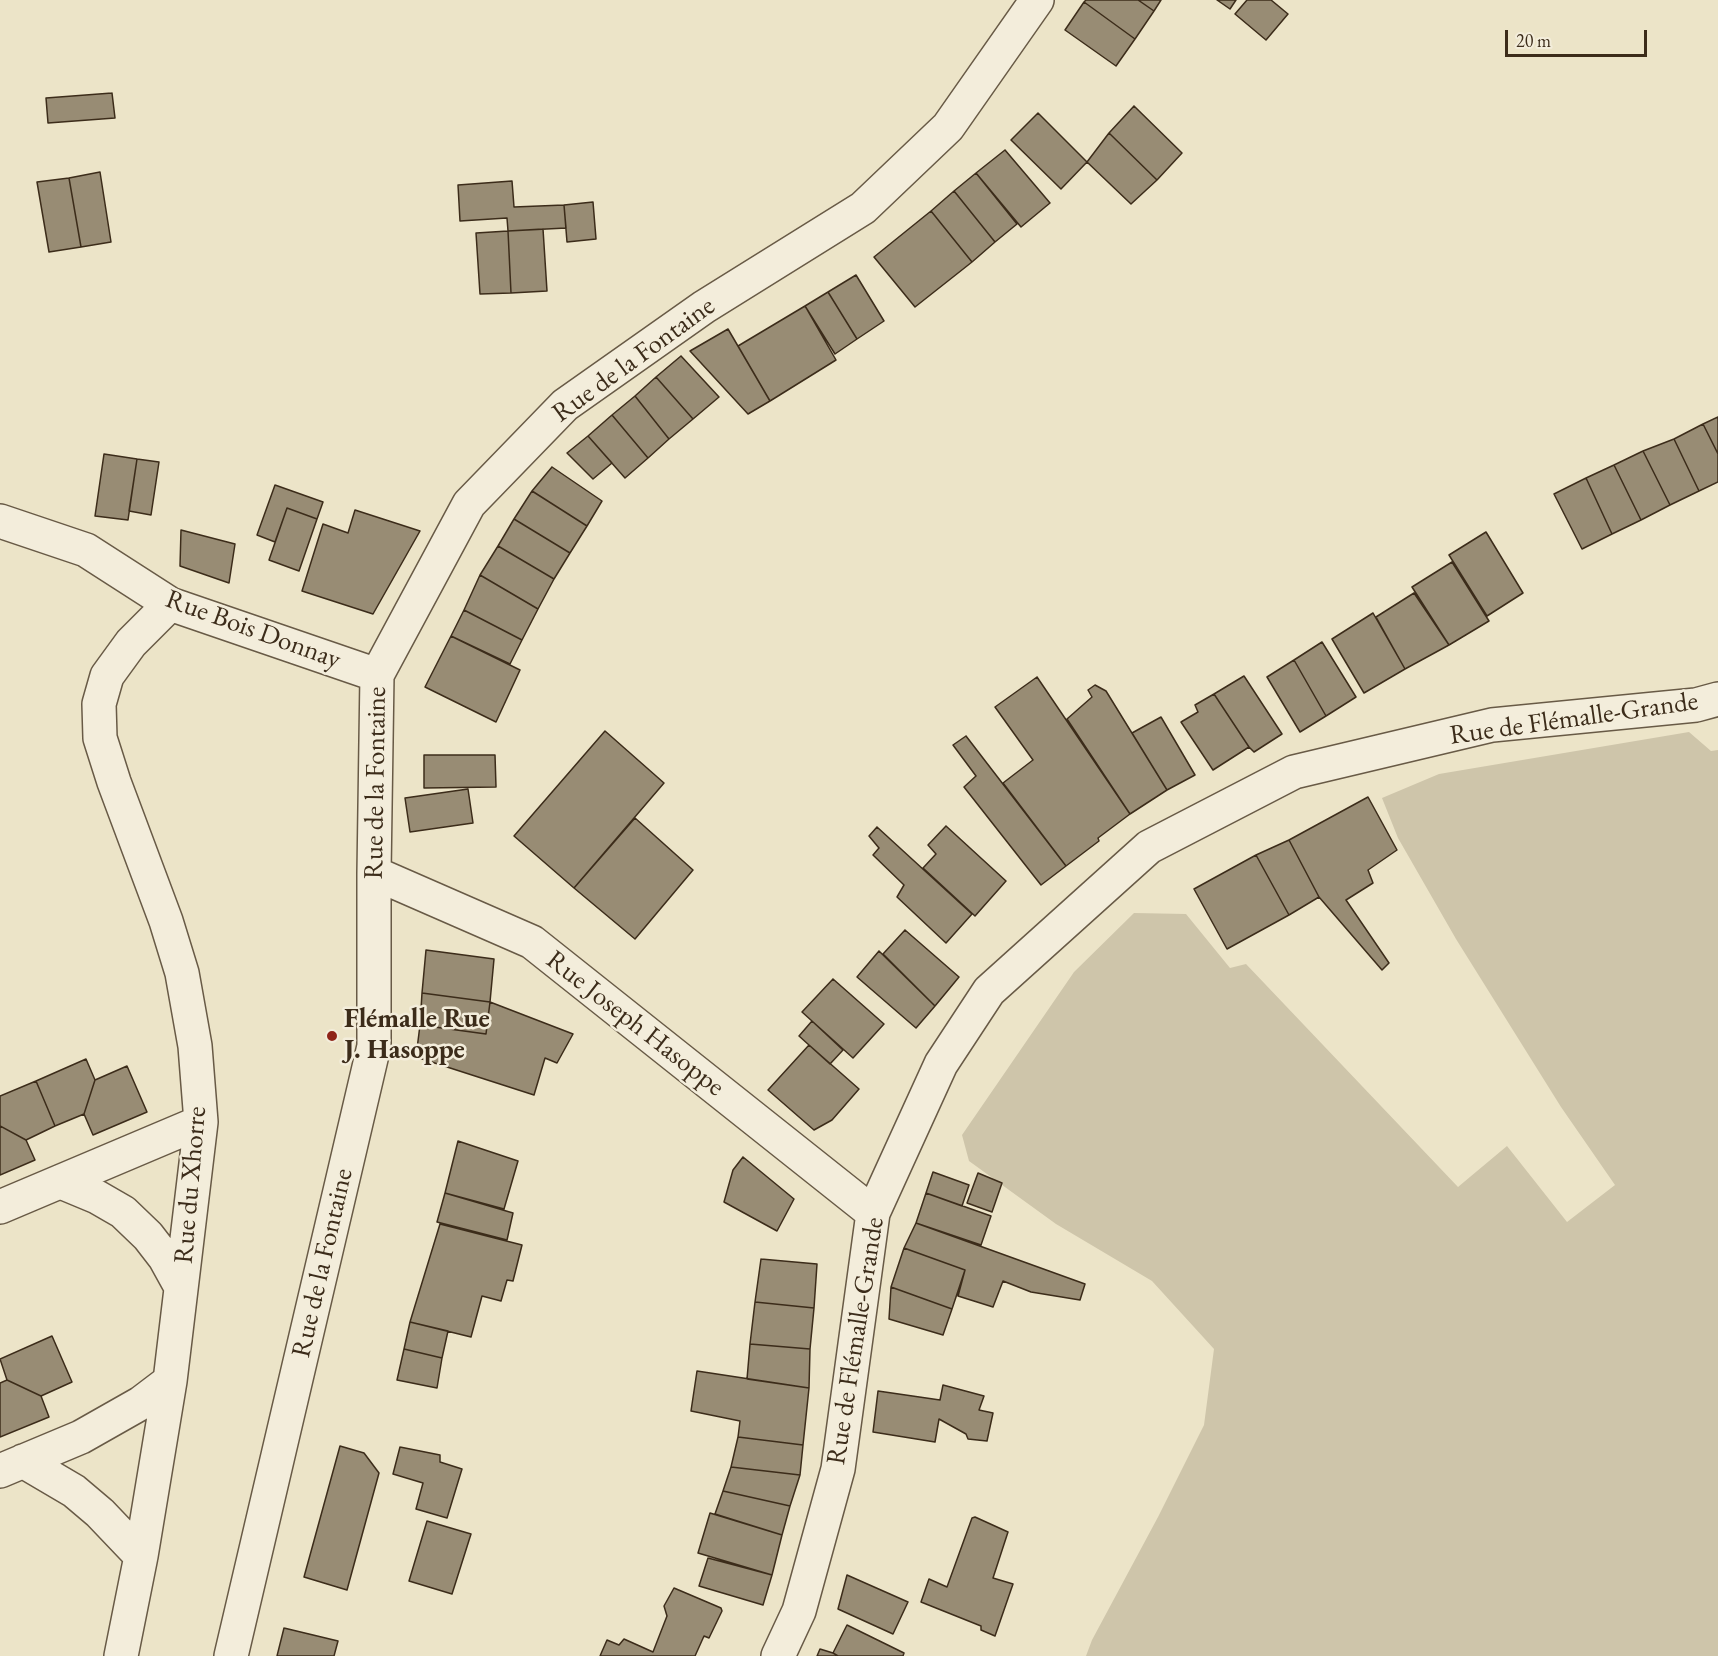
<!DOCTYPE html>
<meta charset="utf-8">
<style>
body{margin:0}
#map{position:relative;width:1718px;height:1656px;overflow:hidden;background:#ece4c8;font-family:"EB Garamond",serif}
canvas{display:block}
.scale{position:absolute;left:1505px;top:30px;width:142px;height:27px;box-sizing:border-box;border:3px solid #3c2c1a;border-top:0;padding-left:8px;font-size:18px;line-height:21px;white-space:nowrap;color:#3c2c1a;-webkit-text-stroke:4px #f3eddb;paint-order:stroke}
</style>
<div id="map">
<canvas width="1718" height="1656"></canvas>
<div class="scale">20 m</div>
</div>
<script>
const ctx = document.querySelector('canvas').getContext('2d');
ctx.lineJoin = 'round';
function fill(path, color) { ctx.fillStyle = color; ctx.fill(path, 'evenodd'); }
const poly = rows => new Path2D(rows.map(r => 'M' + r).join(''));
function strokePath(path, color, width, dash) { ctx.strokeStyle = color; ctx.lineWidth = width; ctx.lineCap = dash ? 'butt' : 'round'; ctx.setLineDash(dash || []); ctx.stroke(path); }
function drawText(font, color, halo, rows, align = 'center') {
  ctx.font = font + ' "EB Garamond",serif'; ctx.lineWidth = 5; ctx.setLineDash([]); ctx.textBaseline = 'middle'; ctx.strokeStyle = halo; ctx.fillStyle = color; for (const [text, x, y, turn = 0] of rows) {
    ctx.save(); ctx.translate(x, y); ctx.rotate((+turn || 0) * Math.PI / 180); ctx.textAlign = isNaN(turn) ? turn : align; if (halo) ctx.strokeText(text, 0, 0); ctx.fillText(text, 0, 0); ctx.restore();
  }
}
fill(poly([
 [1689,732,1711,751,1718,750,1718,1656,1086,1656,1092,1640,1158,1517,1204,1425,1214,1349,1152,1281,1056,1224,969,1161,962,1135,1074,972,1134,913,1186,914,1230,968,1246,964,1458,1187,1507,1146,1567,1222,1615,1185,1561,1107,1456,939,1398,838,1382,798,1439,774]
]), '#cec5aa');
const building = poly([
 [1086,0,1138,0,1154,11,1135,39,1084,2,1086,0],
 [1138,0,1161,0,1154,11,1138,0],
 [1217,0,1236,0,1230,9,1217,0],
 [1247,0,1271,0,1288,14,1266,40,1235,14,1247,0],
 [1084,2,1135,39,1116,66,1065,30,1084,2],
 [112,93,115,118,48,123,46,98,112,93],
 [1134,106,1182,153,1157,180,1109,133,1134,106],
 [1038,113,1087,162,1061,189,1011,140,1038,113],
 [1109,133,1157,180,1131,204,1087,162,1109,133],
 [1005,150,1050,203,1021,227,976,173,1005,150],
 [100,172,111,242,81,247,69,178,100,172],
 [976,173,1017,224,995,242,954,191,976,173],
 [69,178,81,247,49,252,37,182,69,178],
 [512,181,514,207,564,205,566,228,508,231,507,218,460,221,458,185,512,181],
 [954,191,995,242,972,262,931,211,954,191],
 [593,202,596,239,567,242,564,205,593,202],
 [931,211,972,262,915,307,874,257,931,211],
 [543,229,547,291,511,293,508,231,543,229],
 [508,231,511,293,480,294,476,233,508,231],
 [856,275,884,321,857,339,828,292,856,275],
 [828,292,857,339,835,354,805,306,828,292],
 [805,306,836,360,770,401,738,346,805,306],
 [728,329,770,401,748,414,690,351,728,329],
 [681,356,719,397,693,419,656,377,681,356],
 [656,377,693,419,669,439,635,396,656,377],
 [635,396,669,439,648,458,612,415,635,396],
 [612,415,648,458,625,478,588,436,612,415],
 [1718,417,1718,454,1703,424,1718,417],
 [1703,424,1718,454,1718,482,1699,491,1674,439,1703,424],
 [588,436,612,463,593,479,567,453,588,436],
 [1674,439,1699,491,1670,505,1643,451,1674,439],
 [1643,451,1670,505,1641,520,1614,465,1643,451],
 [104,454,137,459,128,520,95,516,104,454],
 [137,459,159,462,151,515,129,511,137,459],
 [1614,465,1641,520,1612,534,1586,478,1614,465],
 [552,467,602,501,587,526,532,491,552,467],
 [1586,478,1612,534,1582,549,1554,494,1586,478],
 [275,485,323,502,317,519,287,508,275,542,257,535,275,485],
 [532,491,587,526,570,553,514,519,532,491],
 [287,508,317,519,299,571,269,560,287,508],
 [355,510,420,531,373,614,302,591,323,524,348,533,355,510],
 [514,519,570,553,554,579,498,546,514,519],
 [181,530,235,544,229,583,180,566,181,530],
 [1486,532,1523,593,1487,616,1449,555,1486,532],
 [498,546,554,579,538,609,480,575,498,546],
 [1452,562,1489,621,1449,645,1412,587,1452,562],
 [480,575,538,609,522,640,464,610,480,575],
 [1414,593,1449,645,1405,669,1376,617,1414,593],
 [464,610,522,640,510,664,451,636,464,610],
 [1373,613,1405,669,1364,693,1332,639,1373,613],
 [451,636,520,670,496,722,425,687,451,636],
 [1322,642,1356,697,1326,716,1294,660,1322,642],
 [1294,660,1326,716,1300,732,1267,677,1294,660],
 [1244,676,1282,734,1254,752,1249,747,1214,694,1244,676],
 [1037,677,1130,814,1098,838,1099,841,1066,866,1003,783,1033,760,995,707,1037,677],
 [1095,685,1106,691,1167,790,1130,814,1067,719,1092,697,1088,690,1095,685],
 [1214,694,1249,747,1213,770,1181,722,1198,712,1195,705,1214,694],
 [1161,717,1195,775,1167,790,1132,733,1161,717],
 [605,731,664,783,574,888,514,836,605,731],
 [966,736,1066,866,1041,885,964,787,976,776,953,745,966,736],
 [424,755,495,755,496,787,424,788,424,755],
 [468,789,473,823,410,832,405,798,468,789],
 [1368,797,1397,850,1368,870,1373,883,1346,900,1389,963,1382,970,1319,897,1289,840,1368,797],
 [635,818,693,870,635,939,574,888,635,818],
 [946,826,1006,881,975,916,923,868,936,854,928,845,946,826],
 [877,827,972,914,946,943,897,897,904,885,873,855,879,848,869,836,877,827],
 [1289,840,1319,897,1289,915,1256,855,1289,840],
 [1256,855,1289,915,1227,949,1194,889,1256,855],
 [905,930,959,977,935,1006,883,954,905,930],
 [426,950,494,959,490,1002,422,993,426,950],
 [879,951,935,1006,916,1028,857,977,879,951],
 [833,979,884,1024,853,1058,802,1012,833,979],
 [422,993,490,1002,486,1034,420,1025,422,993],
 [490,1002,573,1034,557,1063,545,1058,534,1095,416,1057,420,1025,486,1034,490,1002],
 [812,1021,843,1050,830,1064,799,1036,812,1021],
 [809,1045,859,1089,832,1120,814,1130,768,1090,809,1045],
 [86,1059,95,1080,84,1114,55,1126,36,1081,86,1059],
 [127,1066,147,1112,93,1135,84,1114,95,1080,127,1066],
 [36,1081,55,1126,26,1140,0,1126,0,1096,36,1081],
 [0,1126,26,1140,35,1160,0,1175,0,1126],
 [458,1141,518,1161,504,1209,445,1193,458,1141],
 [743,1157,794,1199,777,1231,724,1202,733,1170,743,1157],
 [933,1172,969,1185,962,1206,926,1193,933,1172],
 [978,1173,1002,1183,992,1212,967,1203,978,1173],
 [445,1193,513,1213,507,1240,437,1222,445,1193],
 [926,1193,991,1216,981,1245,916,1223,926,1193],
 [916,1223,1085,1284,1080,1300,1031,1292,1003,1281,993,1307,958,1296,965,1270,904,1248,916,1223],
 [440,1224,522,1245,513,1281,507,1280,501,1301,482,1296,471,1337,410,1322,440,1224],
 [904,1248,965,1270,952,1309,891,1287,904,1248],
 [761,1259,817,1264,814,1308,755,1302,761,1259],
 [891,1287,952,1309,943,1335,889,1319,891,1287],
 [755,1302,814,1308,810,1349,750,1344,755,1302],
 [410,1322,448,1331,442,1358,404,1349,410,1322],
 [52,1336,72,1382,41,1396,7,1380,0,1359,52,1336],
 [750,1344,810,1349,809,1388,747,1379,750,1344],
 [404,1349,442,1358,437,1388,397,1380,404,1349],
 [697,1371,809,1388,803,1445,738,1437,740,1421,691,1411,697,1371],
 [7,1380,41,1396,49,1417,0,1437,0,1383,7,1380],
 [943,1385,984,1396,979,1410,993,1413,987,1441,968,1439,966,1434,939,1419,935,1442,873,1432,878,1391,940,1400,943,1385],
 [738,1437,803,1445,800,1475,731,1467,738,1437],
 [340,1446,364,1453,379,1473,347,1590,304,1577,340,1446],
 [400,1447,440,1455,440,1462,462,1469,447,1518,416,1509,423,1483,393,1474,400,1447],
 [731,1467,800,1475,790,1506,723,1491,731,1467],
 [723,1491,790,1506,782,1535,715,1514,723,1491],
 [710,1513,782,1535,772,1575,698,1553,710,1513],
 [975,1517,1008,1532,993,1578,1013,1584,995,1636,981,1630,981,1626,921,1602,929,1579,947,1587,972,1518,975,1517],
 [427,1521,471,1534,452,1594,409,1581,427,1521],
 [708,1558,772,1575,763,1605,699,1586,708,1558],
 [847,1575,908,1602,893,1634,838,1609,847,1575],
 [674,1588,721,1608,722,1611,709,1638,704,1636,695,1656,600,1656,607,1640,619,1645,624,1639,653,1652,667,1616,664,1606,674,1588],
 [847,1625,904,1653,903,1656,838,1656,833,1653,847,1625],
 [284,1628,338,1641,334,1656,277,1656,284,1628],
 [820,1649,833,1653,838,1656,817,1656,820,1649]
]);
fill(building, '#988c74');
strokePath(building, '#3c2c1a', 1.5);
const minor = poly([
 [0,521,86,550,170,604,377,675],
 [374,873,532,942,873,1213],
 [61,1182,97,1197,123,1212,148,1236,165,1258,181,1287],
 [0,1207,201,1122],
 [23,1461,74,1491,100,1513,141,1556],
 [0,1471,81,1437,141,1403,170,1381],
 [121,1656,141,1556,170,1381,201,1122,195,1046,182,973,166,921,114,782,100,738,99,704,107,676,131,643,170,604],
 [231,1656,374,1046,374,873,377,675,469,504,565,405,704,307,863,208,948,127,1037,0],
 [778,1656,799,1611,838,1469,873,1213,941,1064,989,991,1149,847,1294,772,1492,725,1696,705,1718,699]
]);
strokePath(minor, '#685a46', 36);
strokePath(minor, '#f3eddb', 33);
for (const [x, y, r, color] of [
 [332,1036,6,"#8f2418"]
]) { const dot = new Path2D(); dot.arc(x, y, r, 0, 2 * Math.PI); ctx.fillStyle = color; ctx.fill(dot); strokePath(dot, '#f3eddb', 2); }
drawText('27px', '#3c2c1a', '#f3eddb', [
 ["Rue de la Fontaine",634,360,-36],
 ["Rue Bois Donnay",253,630,20],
 ["Rue de Flémalle-Grande",1574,719,-8],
 ["Rue de la Fontaine",376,783,-89],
 ["Rue Joseph Hasoppe",635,1024,38],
 ["Rue du Xhorre",191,1185,-85],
 ["Rue de la Fontaine",323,1263,-77],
 ["Rue de Flémalle-Grande",856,1341,-81]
]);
drawText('bold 27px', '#3c2c1a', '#f3eddb', [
 ["Flémalle Rue",344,1020],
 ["J. Hasoppe",344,1051]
], 'left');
</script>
